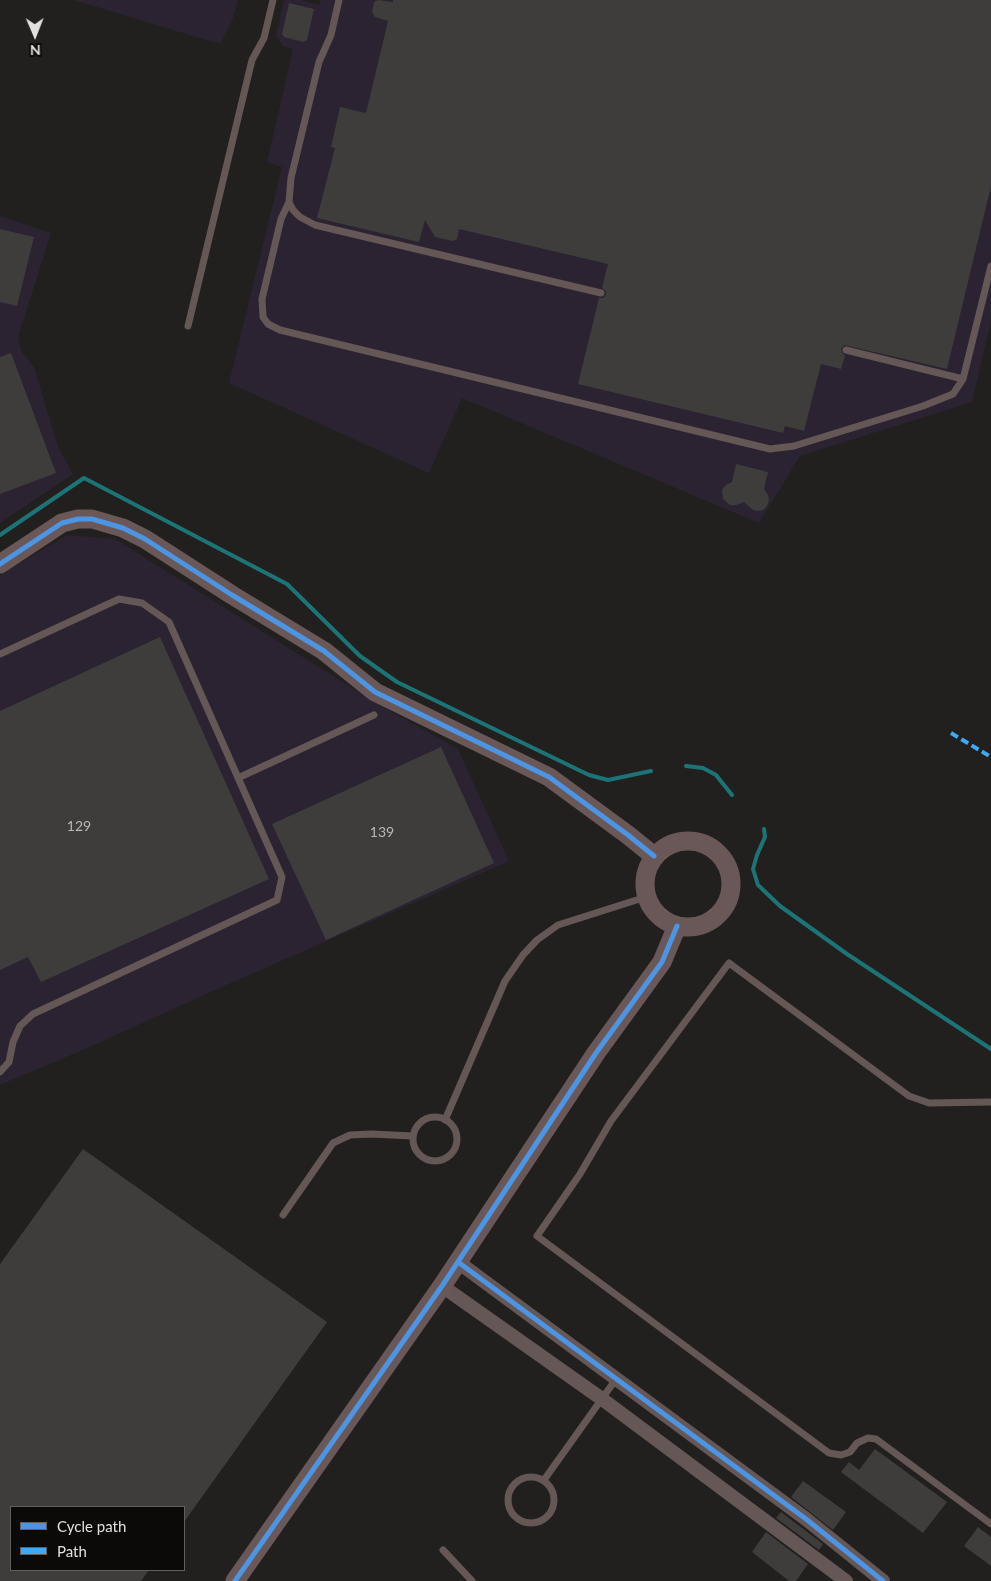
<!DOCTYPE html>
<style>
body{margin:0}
#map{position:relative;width:991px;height:1581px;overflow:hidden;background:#22201e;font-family:Lato,sans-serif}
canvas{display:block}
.legend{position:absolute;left:10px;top:1506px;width:175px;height:65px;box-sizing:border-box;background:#0c0a08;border:1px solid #62605d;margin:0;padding:6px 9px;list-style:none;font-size:15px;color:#e2e0dd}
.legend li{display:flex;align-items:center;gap:10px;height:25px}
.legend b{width:25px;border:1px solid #62605d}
.north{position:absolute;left:10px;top:10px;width:50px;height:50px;-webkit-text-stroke:4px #0c0a08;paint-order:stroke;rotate:179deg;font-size:14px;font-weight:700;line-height:20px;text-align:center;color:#e2e0dd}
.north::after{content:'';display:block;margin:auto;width:18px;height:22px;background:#e2e0dd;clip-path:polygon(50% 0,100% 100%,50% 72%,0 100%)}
</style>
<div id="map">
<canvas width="991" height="1581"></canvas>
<ul class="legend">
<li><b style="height:6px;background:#4d94e3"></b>Cycle path</li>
<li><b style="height:6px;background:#3fa9f5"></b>Path</li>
</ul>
<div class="north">N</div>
</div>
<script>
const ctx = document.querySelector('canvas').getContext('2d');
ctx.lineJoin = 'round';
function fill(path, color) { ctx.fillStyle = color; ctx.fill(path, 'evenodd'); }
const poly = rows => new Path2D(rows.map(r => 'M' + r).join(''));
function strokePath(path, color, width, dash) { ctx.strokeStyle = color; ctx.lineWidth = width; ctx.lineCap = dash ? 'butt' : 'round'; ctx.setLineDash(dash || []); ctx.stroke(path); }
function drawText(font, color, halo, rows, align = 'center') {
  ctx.font = font + ' Lato,sans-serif'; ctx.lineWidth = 5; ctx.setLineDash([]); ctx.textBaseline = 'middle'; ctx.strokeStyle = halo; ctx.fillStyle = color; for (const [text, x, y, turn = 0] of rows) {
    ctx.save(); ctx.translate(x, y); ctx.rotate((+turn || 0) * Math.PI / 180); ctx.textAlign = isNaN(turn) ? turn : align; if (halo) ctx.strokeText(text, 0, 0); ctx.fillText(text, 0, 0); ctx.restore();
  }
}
fill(poly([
 [74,0,238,0,233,18,221,43,206,40],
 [284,0,301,0,319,5,321,0,991,0,991,321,972,402,800,456,759,523,462,398,429,473,229,383,282,167,267,162,293,49,283,46,276,36],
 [0,216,51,233,18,337,21,351,34,367,58,447,73,474,0,523],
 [67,535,115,539,381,706,458,749,509,861,224,986,85,1049,0,1085,0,575]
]), '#2b2331');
strokePath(poly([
 [0,535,84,478,287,584,360,656,397,682,589,775,608,780,651,771],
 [686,766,703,768,716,775,732,795],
 [764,829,765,837,757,855,753,869,758,885,780,906,847,954,991,1049]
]), '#1d7477', 4);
fill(poly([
 [378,0,393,2,393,0,991,0,991,186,947,369,844,345,841,349,842,353,845,355,841,369,821,364,804,431,785,426,783,433,578,384,599,298,603,298,606,295,606,291,602,288,608,264,459,229,457,239,453,241,435,237,425,220,419,242,317,218,335,148,331,147,340,107,366,113,388,21,375,17,372,12,374,2],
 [289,3,314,9,307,40,303,42,284,37,282,34],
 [0,229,34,237,17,306,0,302],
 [11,353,56,473,0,494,0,357],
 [736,464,768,472,764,489,768,495,769,500,767,506,763,510,758,511,753,510,744,502,736,505,730,505,723,499,722,490,726,485,732,482],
 [160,637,269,879,41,982,28,957,0,970,0,711],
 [441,747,494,863,326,940,272,824],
 [83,1149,327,1322,184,1522,184,1507,11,1507,11,1570,149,1570,141,1581,0,1581,0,1264],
 [875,1449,947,1502,923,1533,841,1472,849,1462,859,1470],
 [803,1481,846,1512,833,1530,791,1497],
 [781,1512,823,1544,819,1550,776,1518],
 [978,1527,991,1537,991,1566,964,1546],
 [766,1532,808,1564,796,1581,789,1581,752,1552]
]), '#3e3d3b');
strokePath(poly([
 [339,0,331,35,319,62,291,178,289,202,293,210,300,217,315,225,601,293],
 [289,202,281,219,262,299,263,317,268,324,280,330,770,449,794,446,923,406,953,394,963,379],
 [188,326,252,60,264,38,273,0],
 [846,350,963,379,991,266],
 [0,654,119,599,142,603,169,622,282,877,277,900,33,1014,20,1026,13,1042,9,1062,0,1072],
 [238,778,374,715],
 [991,1102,929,1103,909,1096,729,963,611,1121,580,1174,537,1236,829,1453,841,1455,850,1452,857,1443,868,1438,876,1439,991,1524],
 '413 1139a22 22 0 1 1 44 0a22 22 0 1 1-44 0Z',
 [445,1120,505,981,523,955,537,940,558,925,646,897],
 [283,1215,333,1143,350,1135,371,1134,413,1136],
 '508 1500a23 23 0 1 1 46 0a23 23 0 1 1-46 0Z',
 [544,1480,616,1379],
 [443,1550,472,1581]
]), '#655755', 7);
strokePath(poly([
 [458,1262,806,1519,883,1581],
 [442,1286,602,1399,846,1581]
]), '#655755', 14);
strokePath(poly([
 [0,564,62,523,78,519,92,519,123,528,145,539,232,595,324,651,375,692,549,777,628,835,654,856],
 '645 884a43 43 0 1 1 86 0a43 43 0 1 1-86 0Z',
 [235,1581,442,1286,596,1053,662,962,677,926]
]), '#695857', 19);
strokePath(poly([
 [951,733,991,757]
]), '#3fa9f5', 4, [8, 4]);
strokePath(poly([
 [0,564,62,523,78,519,92,519,123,528,145,539,232,595,324,651,375,692,549,777,628,835,654,856],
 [458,1262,806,1519,883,1581],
 [235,1581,442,1286,596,1053,662,962,677,926]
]), '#4d94e3', 5);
drawText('14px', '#b9b7b4', null, [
 ["129",79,826],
 ["139",382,832]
]);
</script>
